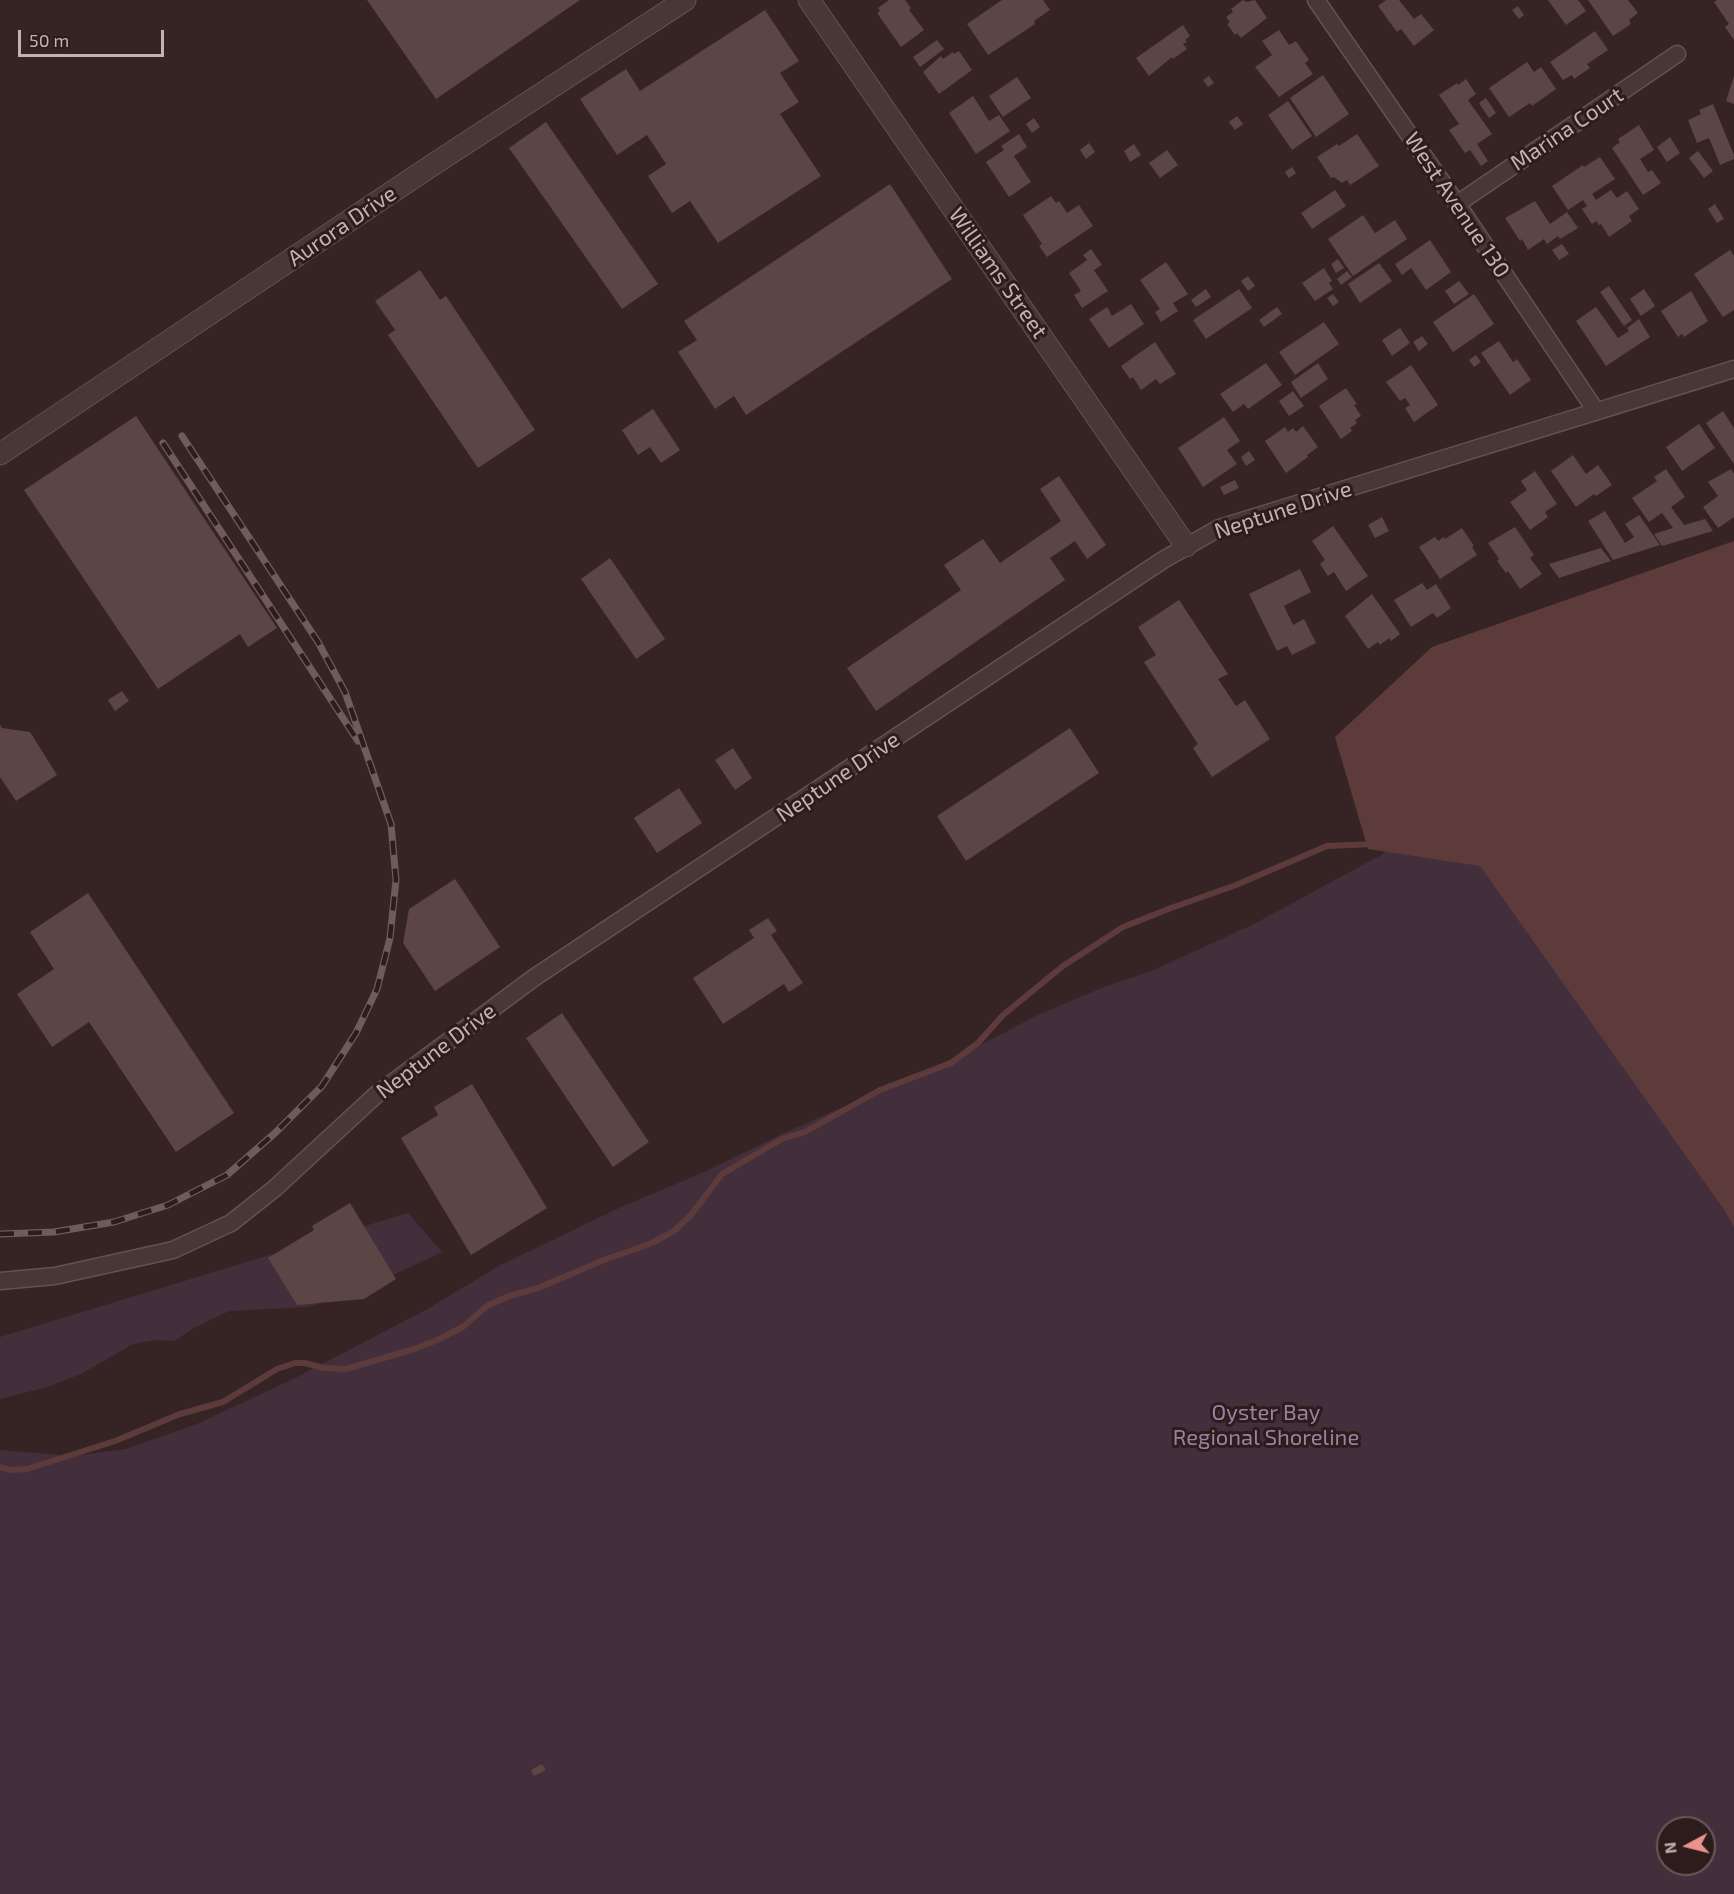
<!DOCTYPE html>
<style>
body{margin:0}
#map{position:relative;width:1734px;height:1894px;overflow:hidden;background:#362424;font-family:"Exo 2",sans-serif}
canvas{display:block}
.north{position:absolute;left:1656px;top:1816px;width:60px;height:60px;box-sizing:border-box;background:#2c1c1c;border:2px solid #685858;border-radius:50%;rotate:263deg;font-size:16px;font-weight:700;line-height:24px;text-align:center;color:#c3b2b2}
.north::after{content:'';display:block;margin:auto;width:21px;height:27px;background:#eb928f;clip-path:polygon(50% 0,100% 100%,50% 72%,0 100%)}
.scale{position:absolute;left:18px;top:30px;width:146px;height:27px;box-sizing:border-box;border:3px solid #c3b2b2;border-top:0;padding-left:8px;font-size:18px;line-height:21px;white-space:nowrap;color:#c3b2b2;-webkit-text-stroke:4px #2c1c1c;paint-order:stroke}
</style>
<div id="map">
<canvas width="1734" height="1894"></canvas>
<div class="north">N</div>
<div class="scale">50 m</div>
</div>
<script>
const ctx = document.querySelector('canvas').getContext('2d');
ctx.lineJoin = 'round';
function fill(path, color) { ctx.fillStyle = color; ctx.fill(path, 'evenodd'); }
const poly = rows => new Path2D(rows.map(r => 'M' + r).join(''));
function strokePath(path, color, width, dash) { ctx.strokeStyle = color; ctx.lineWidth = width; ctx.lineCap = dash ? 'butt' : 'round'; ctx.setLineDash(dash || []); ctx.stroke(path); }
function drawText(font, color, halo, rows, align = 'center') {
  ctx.font = font + ' "Exo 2",sans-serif'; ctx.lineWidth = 6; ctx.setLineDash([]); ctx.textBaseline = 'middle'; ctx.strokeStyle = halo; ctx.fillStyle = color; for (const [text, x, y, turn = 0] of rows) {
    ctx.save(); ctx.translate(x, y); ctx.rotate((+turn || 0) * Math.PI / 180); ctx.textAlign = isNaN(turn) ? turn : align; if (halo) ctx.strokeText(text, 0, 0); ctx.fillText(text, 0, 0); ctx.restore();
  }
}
fill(poly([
 [1439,812,1734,1171,1734,1894,0,1894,0,1450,73,1456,126,1449,197,1424,293,1379,424,1311,499,1266,619,1208,702,1173,782,1134,965,1053,1038,1015,1104,987,1154,970,1254,924,1381,855],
 [1668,1828,1704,1828,1704,1864,1668,1864],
 [408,1213,442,1252,356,1292,307,1307,229,1311,194,1328,174,1341,154,1340,133,1344,81,1374,47,1387,0,1399,0,1337]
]), '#432f3c');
fill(poly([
 [1734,541,1734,1227,1725,1211,1480,866,1368,849,1335,737,1432,647]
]), '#5e3b3b');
strokePath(poly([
 [0,1467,10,1470,27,1469,115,1441,180,1414,223,1402,277,1369,295,1363,305,1363,324,1368,346,1369,414,1349,440,1339,464,1326,487,1306,509,1296,538,1288,604,1260,652,1243,674,1231,691,1215,722,1174,782,1139,805,1132,880,1090,951,1063,978,1043,1003,1015,1063,966,1123,927,1171,908,1236,885,1327,846,1374,844]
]), '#5e3b3b', 6);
fill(poly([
 [367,0,580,0,436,99],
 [889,0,905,0,911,8,909,10,924,30,901,47,877,13,880,11,878,8],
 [1002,0,1043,0,1050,10,1034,21,1035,24,988,55,967,24],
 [1243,0,1247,2,1255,0,1267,18,1241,38,1237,33,1235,35,1227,24,1230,22,1226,17,1233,12,1231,9],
 [1386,0,1399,0,1414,19,1421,14,1434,30,1414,46,1401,29,1397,32,1378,6],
 [1548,0,1578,0,1586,11,1566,25],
 [1588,0,1628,0,1638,13,1629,20,1631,24,1613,36],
 [1717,0,1734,0,1734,40,1725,27,1729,24,1714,2],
 [1518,6,1524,15,1519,19,1512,10],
 [765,10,799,61,780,73,799,102,780,114,821,176,718,243,690,201,672,213,648,176,666,164,647,135,617,155,580,99,626,69,640,91],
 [1183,25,1190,36,1185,40,1187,42,1183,44,1187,49,1173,59,1172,57,1149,76,1136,58],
 [1279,30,1289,45,1296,41,1309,60,1305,63,1313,74,1279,97,1255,67,1272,55,1262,41],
 [1595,31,1608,50,1587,64,1590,68,1574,79,1572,75,1563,80,1550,62],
 [937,40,944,49,920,67,913,57],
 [959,51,972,70,939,94,923,72,941,56,943,59,953,52,954,54],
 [1527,62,1534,72,1541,67,1556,89,1532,106,1530,103,1509,117,1489,88],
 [1323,75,1349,114,1316,137,1290,98],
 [1209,76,1214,83,1208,87,1203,80],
 [1734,76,1734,104,1726,101],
 [1017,77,1031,98,1003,117,989,96],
 [1466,79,1476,94,1468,100,1492,134,1477,144,1488,161,1481,166,1470,150,1465,153,1449,130,1459,124,1439,95,1457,83,1458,85],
 [973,96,989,121,999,115,1010,131,976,154,949,113],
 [1486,98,1496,113,1489,118,1479,103],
 [1288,101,1312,136,1292,150,1268,115],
 [1713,104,1734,155,1734,159,1720,165,1709,138,1697,143,1688,120,1701,114,1699,110],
 [1237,116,1243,124,1235,130,1229,122],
 [1034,118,1040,127,1032,133,1026,124],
 [546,122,658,284,622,309,509,148],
 [1639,125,1654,150,1640,159,1648,172,1652,170,1661,183,1643,195,1612,148,1620,142,1618,139],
 [1019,134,1027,147,1014,156,1031,182,1009,197,986,162,1004,150,1001,146],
 [1357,134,1379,166,1350,185,1347,180,1342,183,1334,177,1331,178,1317,157,1337,144,1339,146],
 [1670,137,1680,153,1667,162,1657,147],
 [1089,143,1095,152,1086,159,1080,150],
 [1134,144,1141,155,1130,162,1124,151],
 [1167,150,1178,165,1160,178,1149,163],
 [1698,151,1713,171,1704,178,1689,158],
 [1600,157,1615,179,1592,194,1596,200,1611,190,1617,198,1627,191,1639,209,1629,216,1632,221,1609,237,1601,224,1599,225,1596,221,1592,224,1582,209,1587,206,1583,200,1568,210,1552,186,1583,165,1584,167],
 [1292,167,1296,173,1289,178,1285,172],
 [890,184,952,279,746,415,734,396,715,409,678,352,697,340,684,321],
 [1335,190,1346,206,1312,229,1301,213],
 [1051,196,1056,203,1059,201,1067,213,1079,205,1093,226,1047,257,1039,246,1042,244,1023,215],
 [1535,201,1550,224,1567,212,1578,228,1560,239,1558,236,1547,244,1544,239,1528,250,1522,239,1520,241,1505,218],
 [1715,204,1724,219,1717,223,1708,209],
 [1363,215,1375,233,1395,220,1407,239,1353,276,1328,239],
 [1430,240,1451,272,1426,290,1411,268,1402,275,1395,264],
 [1562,244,1569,254,1559,260,1552,250],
 [1091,249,1102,265,1094,270,1108,291,1082,308,1074,295,1081,291,1069,273,1087,260,1083,255],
 [1730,250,1734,256,1734,310,1723,317,1694,274],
 [1338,259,1344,268,1336,273,1331,264],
 [1166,262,1188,294,1173,303,1178,311,1161,322,1155,312,1160,309,1140,280],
 [1379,263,1392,281,1360,303,1348,284],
 [1324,268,1332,281,1329,283,1333,289,1315,301,1302,283],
 [420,270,440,300,446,296,535,430,478,468,388,335,395,330,375,301],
 [1347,271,1352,277,1341,285,1337,279],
 [1248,276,1255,286,1248,291,1241,281],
 [1459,281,1469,294,1454,304,1445,291],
 [1609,286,1632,320,1624,326,1600,292],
 [1206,289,1211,297,1196,307,1191,300],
 [1239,289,1252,308,1206,339,1193,320],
 [1644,289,1655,306,1641,316,1630,299],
 [1691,291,1708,321,1684,337,1682,334,1678,337,1661,311],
 [1333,294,1339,302,1333,306,1327,298],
 [1474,294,1494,324,1453,352,1433,322],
 [1131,304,1144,324,1109,348,1089,319,1107,307,1112,316],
 [1277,307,1282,314,1264,327,1259,320],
 [1596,307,1618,338,1629,331,1627,328,1639,319,1650,337,1606,366,1576,321],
 [1324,322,1339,344,1295,375,1279,352],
 [1400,328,1410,343,1392,356,1382,340],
 [1422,336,1428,344,1419,351,1413,342],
 [1499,341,1513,362,1517,359,1531,380,1510,395,1481,353],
 [1155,342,1176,374,1160,384,1156,379,1141,390,1133,377,1130,379,1121,366],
 [1476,355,1481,362,1474,367,1469,360],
 [1266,363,1282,385,1248,409,1244,404,1233,412,1220,394],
 [1318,363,1328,379,1301,398,1291,382],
 [1411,365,1438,405,1414,422,1405,408,1410,405,1405,398,1400,401,1386,382],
 [1346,388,1357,404,1354,405,1361,416,1355,420,1357,423,1350,428,1352,431,1341,439,1319,406],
 [1293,391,1304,406,1289,416,1279,401],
 [653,409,680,450,661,463,650,447,638,455,622,430],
 [1723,411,1734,428,1734,464,1706,423],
 [136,416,277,628,248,647,240,634,158,689,24,490],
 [1224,417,1240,441,1227,450,1237,464,1203,487,1178,448],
 [1699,424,1715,448,1682,471,1666,447],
 [1303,426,1318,447,1307,455,1308,457,1286,473,1265,441,1285,427,1288,432,1293,428,1296,432],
 [1249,451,1255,460,1246,466,1241,457],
 [1573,455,1586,474,1598,465,1612,485,1596,496,1594,494,1576,507,1551,471],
 [1666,469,1685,497,1671,507,1684,525,1705,519,1713,531,1662,546,1654,534,1673,528,1662,513,1649,522,1632,498,1657,481,1654,477],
 [1731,469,1734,474,1734,517,1718,528,1703,507,1718,496,1708,482],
 [1535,471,1557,504,1545,512,1548,517,1530,530,1510,502,1527,490,1521,481],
 [1059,476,1106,545,1087,559,1075,541,1050,558,1065,580,876,711,847,668,961,590,944,565,983,539,1000,563,1061,521,1040,489],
 [1235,480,1239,488,1224,495,1220,487],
 [1605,511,1625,543,1634,537,1625,524,1639,515,1660,545,1613,560,1588,521],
 [1382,517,1389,531,1375,538,1368,525],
 [1333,526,1368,576,1346,591,1334,572,1328,576,1320,564,1325,560,1312,541],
 [1515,527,1534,555,1530,558,1542,574,1520,589,1508,571,1506,573,1497,561,1499,559,1488,543],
 [1462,528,1474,546,1472,547,1477,555,1440,579,1419,547,1435,537,1438,541,1444,537,1445,539],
 [1601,548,1611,561,1559,578,1549,564],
 [610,558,665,639,636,659,581,579],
 [1300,569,1311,592,1284,606,1293,625,1304,619,1316,643,1292,655,1287,646,1277,651,1249,594],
 [1422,583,1427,590,1436,584,1451,608,1437,618,1433,613,1411,627,1394,600],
 [1372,594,1400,634,1391,641,1389,638,1380,645,1378,642,1368,649,1345,616],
 [1179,600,1228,674,1218,679,1236,706,1245,700,1270,739,1212,777,1193,748,1198,744,1144,662,1156,655,1138,627],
 [122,691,129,701,115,711,108,700],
 [0,725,2,728,30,732,57,775,16,801,0,777],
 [1070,728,1099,773,966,861,937,816],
 [733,748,752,778,735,790,715,760],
 [679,788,702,823,657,853,634,818],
 [455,879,500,947,435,991,403,943,409,909],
 [88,893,234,1113,176,1152,89,1022,52,1047,17,994,54,969,30,932],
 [768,918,777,931,771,935,803,983,789,992,784,984,723,1024,693,978,754,938,749,930],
 [562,1013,649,1142,613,1167,526,1038],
 [472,1084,547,1208,471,1255,401,1138,438,1115,434,1107],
 [350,1203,396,1279,364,1299,297,1305,268,1258,314,1230,312,1226],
 [542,1764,546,1770,534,1776,531,1770]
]), '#5b4545');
const minor = poly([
 [1316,0,1457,204,1596,411],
 [1457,204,1677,54],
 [0,1281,55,1276,173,1250,231,1223,274,1189,376,1095,535,977,1163,560,1219,528,1734,369]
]);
const tertiary = poly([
 [809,0,1186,546],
 [0,454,431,166,685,0]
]);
strokePath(minor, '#625252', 19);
strokePath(tertiary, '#625252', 23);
strokePath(minor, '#473737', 16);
strokePath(tertiary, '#473737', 21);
const rail = poly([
 [163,443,358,741],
 [0,1234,54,1232,114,1222,168,1205,227,1175,275,1133,322,1086,356,1033,377,989,390,938,396,880,391,824,345,692,318,642,182,436]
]);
strokePath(rail, '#705b5b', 7);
strokePath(rail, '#2c1c1c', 4.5, [14]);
drawText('22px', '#c3b2b2', '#2c1c1c', [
 ["Marina Court",1567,129,-34],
 ["West Avenue 130",1457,205,56],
 ["Aurora Drive",342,226,-34],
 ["Williams Street",998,273,55],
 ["Neptune Drive",1283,510,-18],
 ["Neptune Drive",838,777,-34],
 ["Neptune Drive",436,1051,-37]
]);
drawText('22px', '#9682a2', '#2c1c1c', [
 ["Oyster Bay",1266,1413],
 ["Regional Shoreline",1266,1438]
]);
</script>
